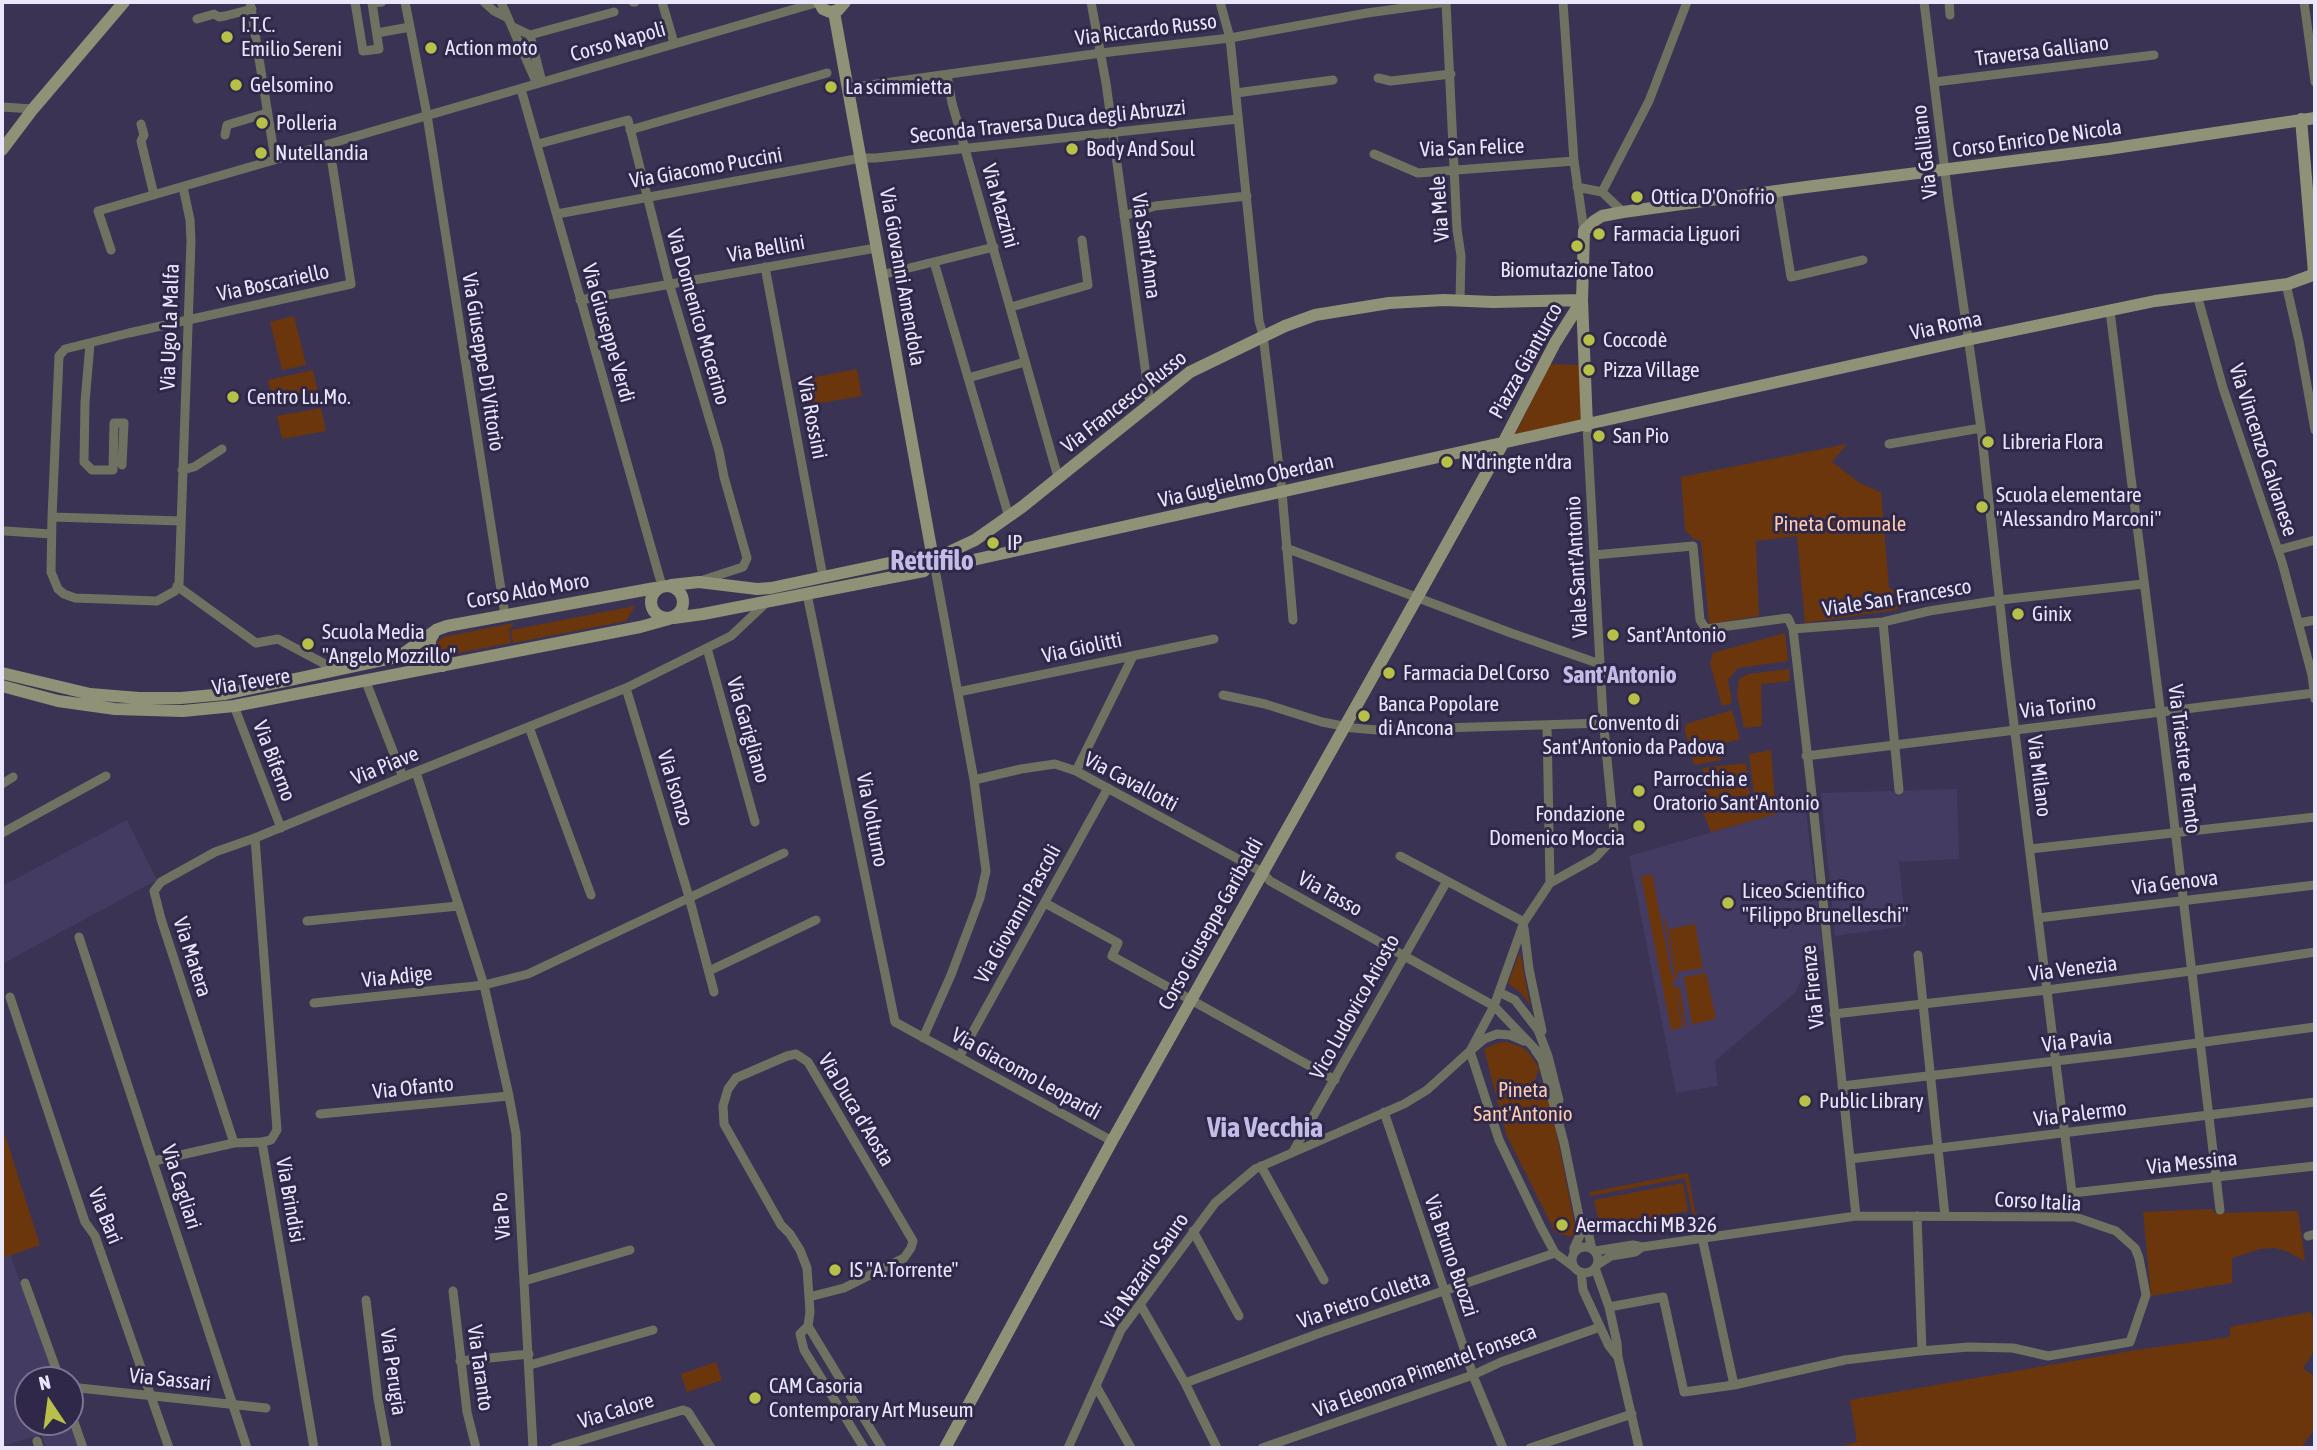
<!DOCTYPE html>
<meta charset="utf-8">
<style>
body{margin:0}
#map{position:relative;width:2317px;height:1450px;overflow:hidden;background:#3a3354;font-family:"Asap Condensed",sans-serif}
canvas{display:block}
.frame{position:absolute;inset:0;border:4px solid #eae7fc;pointer-events:none}
.north{position:absolute;left:14px;top:1366px;width:70px;height:70px;box-sizing:border-box;background:#302849;border:2px solid #7a7491;border-radius:50%;rotate:347deg;font-size:19px;font-weight:700;line-height:28px;text-align:center;color:#eae7fc}
.north::after{content:'';display:block;margin:auto;width:24px;height:32px;background:#b8c147;clip-path:polygon(50% 0,100% 100%,50% 72%,0 100%)}
</style>
<div id="map">
<canvas width="2317" height="1450"></canvas>
<div class="frame"></div>
<div class="north">N</div>
</div>
<script>
const ctx = document.querySelector('canvas').getContext('2d');
ctx.lineJoin = 'round';
function fill(path, color) { ctx.fillStyle = color; ctx.fill(path, 'evenodd'); }
const poly = rows => new Path2D(rows.map(r => 'M' + r).join(''));
function strokePath(path, color, width, dash) { ctx.strokeStyle = color; ctx.lineWidth = width; ctx.lineCap = dash ? 'butt' : 'round'; ctx.setLineDash(dash || []); ctx.stroke(path); }
function drawText(font, color, halo, rows, align = 'center') {
  ctx.font = font + ' "Asap Condensed",sans-serif'; ctx.lineWidth = 6; ctx.setLineDash([]); ctx.textBaseline = 'middle'; ctx.strokeStyle = halo; ctx.fillStyle = color; for (const [text, x, y, turn = 0] of rows) {
    ctx.save(); ctx.translate(x, y); ctx.rotate((+turn || 0) * Math.PI / 180); ctx.textAlign = isNaN(turn) ? turn : align; if (halo) ctx.strokeText(text, 0, 0); ctx.fillText(text, 0, 0); ctx.restore();
  }
}
fill(poly([
 [1957,789,1959,859,1899,862,1906,926,1835,936,1821,793],
 [1775,796,1804,796,1823,950,1808,954,1806,968,1796,992,1715,1061,1718,1086,1676,1093,1629,856,1775,814],
 [127,820,157,880,2,964,2,886],
 [10,1254,56,1380,28,1380,28,1422,70,1422,80,1448,46,1448,41,1435,2,1446,2,1258]
]), '#433b62');
fill(poly([
 [294,316,306,365,282,370,270,322],
 [1550,364,1580,365,1582,423,1513,439],
 [857,369,862,396,803,406,799,380],
 [313,370,319,396,274,406,268,380],
 [321,408,326,431,282,439,277,416],
 [1847,444,1832,462,1860,483,1881,492,1889,588,1908,599,1896,610,1805,623,1797,536,1756,541,1759,616,1709,624,1701,540,1695,540,1685,530,1681,477],
 [635,606,626,621,513,643,511,630],
 [514,623,509,630,511,643,446,655,438,649,437,643,443,637],
 [1785,633,1788,661,1738,668,1728,680,1732,701,1730,704,1722,706,1710,664,1713,653],
 [1789,669,1790,681,1761,684,1762,726,1744,728,1737,694,1739,679,1748,674],
 [1732,710,1740,739,1718,745,1721,760,1694,765,1685,730,1686,724],
 [1771,750,1776,814,1711,832,1702,810,1732,801,1734,808,1755,802,1749,754],
 [1746,763,1750,795,1707,800,1703,768],
 [1652,874,1672,977,1674,973,1663,919,1665,919,1678,978,1673,979,1674,988,1680,987,1686,1027,1684,1027,1675,989,1682,1027,1671,1030,1641,876],
 [1695,924,1703,968,1677,972,1669,929],
 [1520,952,1530,1005,1521,993,1508,983],
 [1706,973,1716,1019,1692,1024,1684,977],
 [1506,1042,1521,1047,1528,1052,1539,1068,1535,1080,1545,1087,1551,1110,1547,1118,1555,1126,1576,1231,1571,1237,1555,1232,1506,1134,1484,1049,1498,1043],
 [2,1126,40,1245,2,1258],
 [1688,1173,1698,1227,1695,1227,1685,1178,1590,1196,1590,1192],
 [1683,1183,1688,1211,1600,1227,1594,1200],
 [2212,1209,2215,1213,2298,1211,2305,1261,2286,1251,2274,1248,2260,1249,2232,1258,2232,1283,2151,1296,2143,1212],
 [1688,1222,1689,1230,1643,1235,1642,1230],
 [2311,1312,2312,1317,2315,1319,2315,1350,2303,1368,2315,1377,2315,1428,2301,1448,1835,1448,1857,1442,1850,1400,2136,1350,2230,1337,2230,1327],
 [716,1362,722,1380,687,1392,681,1374]
]), '#6c360d');
strokePath(poly([
 [250,2,275,159],
 [355,2,363,51,379,49,372,3,382,2],
 [484,2,494,11,508,18],
 [501,2,537,84],
 [633,2,635,2],
 [662,2,674,43],
 [1091,2,1106,83,1150,404],
 [1220,2,1230,38,1259,321,1263,335,1282,492,1293,620],
 [1446,2,1457,229,1461,256,1460,300],
 [1563,2,1574,161,1584,231],
 [1924,2,1949,204,1981,428,2006,660,2075,1217],
 [1949,2,1950,15],
 [2304,2,2315,82],
 [197,19,214,14,219,17,225,16,252,9],
 [410,27,427,115,505,615],
 [513,27,530,35,542,82],
 [377,33,410,27,405,2],
 [530,35,614,12],
 [947,75,952,103,1058,477],
 [1378,78,1391,81,1451,74],
 [1935,82,2154,55],
 [848,88,1101,53,1230,38,1367,13,1447,2],
 [521,89,662,586],
 [1236,93,1333,80],
 [2,107,33,109],
 [141,124,144,135,141,141,154,195],
 [630,130,827,73],
 [225,135,227,125,267,113],
 [538,144,628,120,669,283,719,451,724,477,747,558,743,567,700,581],
 [1374,154,1418,173,1574,161],
 [1577,187,1602,192,1623,212],
 [1777,191,1791,277,1863,260],
 [1602,192,1649,101,1687,2],
 [557,214,861,158,876,158,1238,119],
 [1124,216,1155,206,1247,196],
 [111,250,98,211,819,2],
 [934,262,1009,517],
 [765,267,823,577],
 [881,275,994,247],
 [2286,284,2299,341,2315,430],
 [2197,295,2223,388,2282,562,2312,675,2315,699],
 [580,300,876,248],
 [1011,307,1088,285,1082,240],
 [2110,311,2170,787,2220,1210],
 [90,344,85,402,84,462,92,470,113,470,114,423,124,423,122,465],
 [968,378,1025,362],
 [1889,444,1981,428],
 [182,470,194,467,222,449],
 [52,517,51,572,58,589,64,594,75,598,157,601,175,591,179,584,191,241,190,220,183,187],
 [181,521,52,517,59,356,65,349,129,333,351,284,329,144],
 [5,531,51,534],
 [1286,548,1511,633,1600,664],
 [2278,550,2315,540],
 [1594,555,1693,546,1700,620,1706,629,1788,618,1793,629,1883,622,1929,611,2000,600,2143,584],
 [177,586,256,643,278,639,336,670],
 [807,594,895,1022,1112,1141],
 [1883,622,1899,790],
 [2299,623,2315,620],
 [1793,629,1811,786,1856,1216],
 [707,648,755,822],
 [366,682,403,777],
 [626,688,689,897,714,992],
 [958,692,1214,639],
 [1223,695,1265,704,1322,722,1343,726],
 [234,706,281,828],
 [1547,725,1550,883],
 [529,727,591,895],
 [1342,727,1377,730,1604,723],
 [1806,756,2314,693],
 [1076,771,1133,656],
 [416,772,484,985,509,1096,516,1134,533,1448],
 [974,780,1021,769,1055,764,1076,771,1262,872,1270,881,1494,1006,1539,1053],
 [2,784,13,777],
 [2,833,106,776],
 [255,838,277,1130,271,1140,262,1142,314,1448],
 [2030,849,2315,817],
 [1400,856,1447,881],
 [1045,903,1118,943,1112,956,1335,1080],
 [2038,918,2315,885],
 [307,921,458,906],
 [1524,928,1529,969,1542,1031],
 [79,937,247,1448],
 [1918,955,1945,1216],
 [709,971,816,920],
 [1499,992,1515,1000,1538,1030,1548,1056,1559,1100],
 [10,997,85,1222,95,1236,169,1448],
 [314,1003,484,985,528,974,784,853],
 [1834,1014,2047,990,2191,971,2315,952],
 [923,1038,951,975,980,898,986,871,974,780,936,574],
 [1524,1041,1510,1035,1497,1034,1484,1039,1470,1051,1499,1140,1540,1225,1555,1253,1574,1267],
 [1535,1050,1542,1060,1564,1143,1582,1231,1574,1248,1574,1253],
 [959,1057,1108,788],
 [1842,1086,2124,1053,2315,1027],
 [1384,1112,1474,1378,1503,1448],
 [320,1114,509,1096],
 [234,1143,161,919,154,891,161,882,215,852,255,838,403,777,626,688,731,636,767,602],
 [1294,1150,1447,881,1524,922],
 [1850,1159,2315,1102],
 [154,1161,234,1143,262,1142],
 [1261,1166,1324,1280],
 [2072,1193,2315,1166],
 [1917,1216,1922,1351],
 [1586,1223,1592,1249],
 [1193,1231,1239,1316],
 [2308,1236,2315,1234],
 [1702,1237,1734,1385],
 '1572 1260a13 13 0 1 1 26 0a13 13 0 1 1-26 0Z',
 [1595,1251,1633,1245,1642,1247,1856,1216,2075,1217,2116,1231,2135,1248,2139,1258,2146,1295,2130,1342,2048,1356,2013,1348,1969,1347,1920,1351,1845,1360,1734,1385,1684,1392,1663,1297,1609,1307],
 [1597,1265,1611,1256,1635,1252,1642,1247],
 [1595,1268,1609,1307,1617,1343,1618,1357,1639,1448],
 [1581,1272,1583,1290,1609,1346,1617,1356],
 [524,1281,630,1250],
 [25,1283,60,1380],
 [453,1291,467,1412,476,1448],
 [809,1297,844,1288,904,1258,911,1248,913,1241,808,1062,796,1054,787,1056,736,1078,728,1089,723,1106,724,1124,781,1225,790,1234,800,1250,807,1268,810,1312,808,1326,882,1448],
 [366,1300,378,1399,387,1448],
 [1140,1304,1185,1383,1217,1448],
 [808,1326,800,1334,804,1350,864,1448],
 [460,1361,529,1354],
 [530,1365,653,1330],
 [1185,1383,1320,1333,1555,1253],
 [1096,1386,1131,1448],
 [70,1387,266,1408],
 [70,1410,83,1448],
 [37,1441,39,1448],
 [555,1448,683,1410,688,1412,711,1448],
 [1068,1448,1121,1330,1215,1203,1255,1169,1404,1104,1427,1090,1470,1051,1494,1006,1524,922,1550,883,1595,858,1609,843,1614,831,1603,718,1587,426],
 [1262,1448,1473,1375,1501,1362,1600,1327],
 [1530,1448,1632,1414]
]), '#707261', 9);
strokePath(poly([
 [819,2,823,9,830,12,838,10,845,2],
 [834,12,931,548],
 [2,150,33,109,124,2],
 [1587,426,1582,300,1584,231,1594,221,1602,216,1623,212,1806,187,2108,149,2315,118],
 [945,554,975,540,1022,507,1190,372,1285,326,1315,315,1389,303,1444,300,1493,302,1582,300],
 [946,566,1967,340,2155,301,2288,284,2310,276,2314,272,2301,119],
 [671,585,699,582,757,589,771,588,922,556],
 '651 602a16 16 0 1 1 32 0a16 16 0 1 1-32 0Z',
 [674,618,703,614,924,571],
 [435,631,430,640,430,651,435,660,443,666],
 [2,673,90,694,139,698,181,698,225,694,393,658,404,653,436,630,447,626,655,588],
 [2,686,58,701,115,709,183,711,234,706,640,627,669,619],
 [945,1448,1112,1141,1418,596,1502,445,1555,343,1582,300]
]), '#8f9276', 12);
for (const [x, y, r, color] of [
 [227,37,7,"#b8c147"],
 [431,48,7,"#b8c147"],
 [236,85,7,"#b8c147"],
 [831,87,7,"#b8c147"],
 [262,123,7,"#b8c147"],
 [1072,149,7,"#b8c147"],
 [261,153,7,"#b8c147"],
 [1637,197,7,"#b8c147"],
 [1599,234,7,"#b8c147"],
 [1577,246,7,"#b8c147"],
 [1589,340,7,"#b8c147"],
 [1589,370,7,"#b8c147"],
 [233,397,7,"#b8c147"],
 [1599,436,7,"#b8c147"],
 [1988,442,7,"#b8c147"],
 [1447,462,7,"#b8c147"],
 [1982,507,7,"#b8c147"],
 [993,543,7,"#b8c147"],
 [2018,614,7,"#b8c147"],
 [1613,635,7,"#b8c147"],
 [308,644,7,"#b8c147"],
 [1389,673,7,"#b8c147"],
 [1634,699,7,"#b8c147"],
 [1364,716,7,"#b8c147"],
 [1639,791,7,"#b8c147"],
 [1639,826,7,"#b8c147"],
 [1728,903,7,"#b8c147"],
 [1805,1101,7,"#b8c147"],
 [1562,1225,7,"#b8c147"],
 [835,1270,7,"#b8c147"],
 [755,1398,7,"#b8c147"]
]) { const dot = new Path2D(); dot.arc(x, y, r, 0, 2 * Math.PI); ctx.fillStyle = color; ctx.fill(dot); strokePath(dot, '#302849', 2.5); }
drawText('21px', '#eae7fc', '#302849', [
 ["I.T.C.",241,25],
 ["Emilio Sereni",241,49],
 ["Action moto",445,48],
 ["Gelsomino",250,85],
 ["La scimmietta",845,87],
 ["Polleria",276,123],
 ["Body And Soul",1086,149],
 ["Nutellandia",275,153],
 ["Ottica D'Onofrio",1651,197],
 ["Farmacia Liguori",1613,234],
 ["Biomutazione Tatoo",1577,270,"center"],
 ["Coccodè",1603,340],
 ["Pizza Village",1603,370],
 ["Centro Lu.Mo.",247,397],
 ["San Pio",1613,436],
 ["Libreria Flora",2002,442],
 ["N'dringte n'dra",1461,462],
 ["Scuola elementare",1996,495],
 ["\"Alessandro Marconi\"",1996,519],
 ["IP",1007,543],
 ["Ginix",2032,614],
 ["Scuola Media",322,632],
 ["\"Angelo Mozzillo\"",322,656],
 ["Sant'Antonio",1627,635],
 ["Farmacia Del Corso",1403,673],
 ["Banca Popolare",1378,704],
 ["di Ancona",1378,728],
 ["Convento di",1634,723,"center"],
 ["Sant'Antonio da Padova",1634,747,"center"],
 ["Parrocchia e",1653,779],
 ["Oratorio Sant'Antonio",1653,803],
 ["Fondazione",1625,814,"right"],
 ["Domenico Moccia",1625,838,"right"],
 ["Liceo Scientifico",1742,891],
 ["\"Filippo Brunelleschi\"",1742,915],
 ["Public Library",1819,1101],
 ["Aermacchi MB 326",1576,1225],
 ["IS \"A.Torrente\"",849,1270],
 ["CAM Casoria",769,1386],
 ["Contemporary Art Museum",769,1410]
], 'left');
drawText('21px', '#eae7fc', '#302849', [
 ["Via Riccardo Russo",1146,30,-7],
 ["Corso Napoli",618,42,-16],
 ["Traversa Galliano",2042,51,-7],
 ["Seconda Traversa Duca degli Abruzzi",1048,122,-6],
 ["Corso Enrico De Nicola",2037,139,-8],
 ["Via San Felice",1472,148,-2],
 ["Via Galliano",1925,152,-97],
 ["Via Giacomo Puccini",706,168,-10],
 ["Via Mazzini",1000,206,74],
 ["Via Mele",1440,209,-94],
 ["Via Sant'Anna",1146,246,82],
 ["Via Bellini",766,249,-10],
 ["Via Giovanni Amendola",902,277,80],
 ["Via Boscariello",273,283,-12],
 ["Via Domenico Mocerino",698,317,74],
 ["Via Roma",1946,326,-12],
 ["Via Ugo La Malfa",170,327,-88],
 ["Via Giuseppe Verdi",608,333,74],
 ["Piazza Gianturco",1526,361,-61],
 ["Via Giuseppe Di Vittorio",483,362,81],
 ["Via Francesco Russo",1124,402,-38],
 ["Via Rossini",812,418,79],
 ["Via Vincenzo Calvanese",2263,450,72],
 ["Via Guglielmo Oberdan",1246,481,-13],
 ["Viale Sant'Antonio",1577,567,-93],
 ["Corso Aldo Moro",528,591,-10],
 ["Viale San Francesco",1897,598,-9],
 ["Via Giolitti",1082,648,-12],
 ["Via Tevere",251,682,-9],
 ["Via Torino",2058,707,-7],
 ["Via Garigliano",748,730,74],
 ["Via Triestre e Trento",2184,759,83],
 ["Via Biferno",274,761,69],
 ["Via Piave",385,766,-22],
 ["Via Milano",2039,776,83],
 ["Via Cavallotti",1131,782,28],
 ["Via Isonzo",675,788,73],
 ["Via Volturno",872,820,79],
 ["Via Genova",2175,883,-7],
 ["Via Tasso",1330,894,29],
 ["Via Giovanni Pascoli",1018,914,-61],
 ["Corso Giuseppe Garibaldi",1211,924,-61],
 ["Via Matera",192,957,72],
 ["Via Venezia",2073,969,-7],
 ["Via Adige",397,977,-6],
 ["Via Firenze",1813,987,-96],
 ["Vico Ludovico Ariosto",1355,1007,-61],
 ["Via Pavia",2077,1041,-7],
 ["Via Giacomo Leopardi",1026,1074,29],
 ["Via Ofanto",413,1088,-6],
 ["Via Duca d'Aosta",856,1110,59],
 ["Via Palermo",2080,1114,-7],
 ["Via Messina",2192,1163,-6],
 ["Via Cagliari",181,1187,72],
 ["Via Brindisi",290,1200,80],
 ["Corso Italia",2038,1202,3],
 ["Via Bari",105,1216,68],
 ["Via Po",502,1216,-94],
 ["Via Bruno Buozzi",1451,1256,71],
 ["Via Nazario Sauro",1145,1271,-55],
 ["Via Pietro Colletta",1364,1300,-19],
 ["Via Taranto",480,1368,82],
 ["Via Eleonora Pimentel Fonseca",1425,1371,-20],
 ["Via Perugia",393,1372,82],
 ["Via Sassari",170,1380,6],
 ["Via Calore",616,1411,-17]
]);
drawText('21px', '#ffcbac', '#302849', [
 ["Pineta Comunale",1840,524],
 ["Pineta",1523,1090],
 ["Sant'Antonio",1523,1114]
]);
drawText('bold 24px', '#c3bce6', '#302849', [
 ["Sant'Antonio",1620,675]
]);
drawText('bold 28px', '#c3bce6', '#302849', [
 ["Rettifilo",932,561],
 ["Via Vecchia",1265,1128]
]);
</script>
